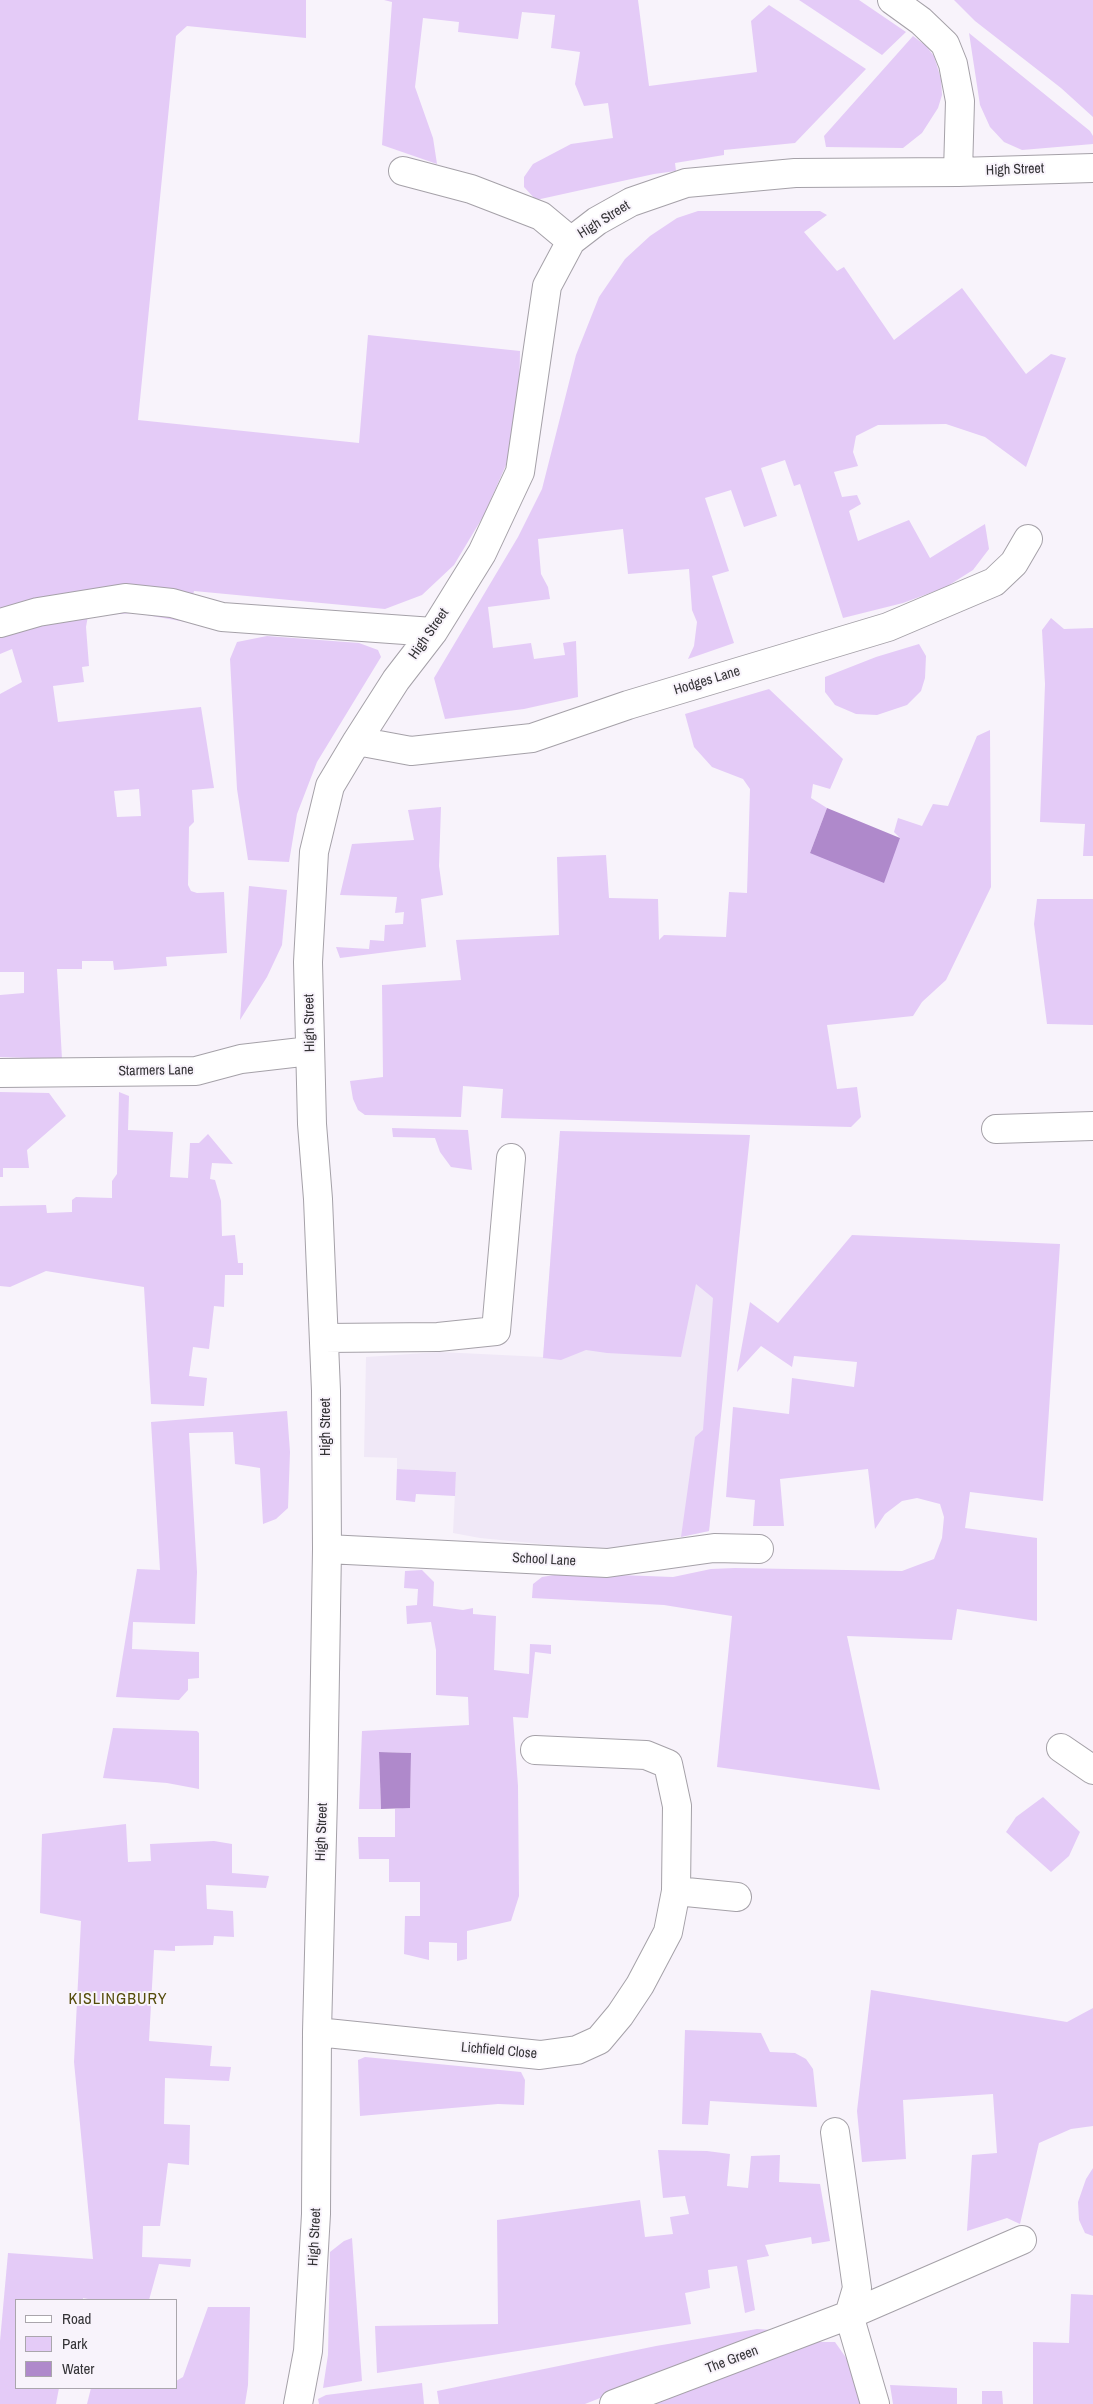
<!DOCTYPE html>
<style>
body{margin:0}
#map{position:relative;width:1093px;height:2404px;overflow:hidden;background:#f8f3fb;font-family:"Archivo Narrow",sans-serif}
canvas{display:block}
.legend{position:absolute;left:15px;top:2299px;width:162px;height:90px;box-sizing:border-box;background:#f8f3fb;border:1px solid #aaa6ac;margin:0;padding:6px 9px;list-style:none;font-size:15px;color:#343336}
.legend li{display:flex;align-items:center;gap:10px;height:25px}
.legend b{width:25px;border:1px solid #aaa6ac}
</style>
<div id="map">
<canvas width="1093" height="2404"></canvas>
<ul class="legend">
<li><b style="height:6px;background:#fff"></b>Road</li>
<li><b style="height:14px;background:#e4cbf7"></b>Park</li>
<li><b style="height:14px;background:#af89cb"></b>Water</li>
</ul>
</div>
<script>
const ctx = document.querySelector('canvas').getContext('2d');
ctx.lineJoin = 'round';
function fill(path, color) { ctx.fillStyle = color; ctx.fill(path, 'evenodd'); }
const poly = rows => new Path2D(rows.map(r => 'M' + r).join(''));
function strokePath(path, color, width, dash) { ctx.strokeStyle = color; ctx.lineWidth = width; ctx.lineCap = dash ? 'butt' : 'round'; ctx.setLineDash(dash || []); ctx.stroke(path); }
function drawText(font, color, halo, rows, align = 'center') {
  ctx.font = font + ' "Archivo Narrow",sans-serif'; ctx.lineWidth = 4; ctx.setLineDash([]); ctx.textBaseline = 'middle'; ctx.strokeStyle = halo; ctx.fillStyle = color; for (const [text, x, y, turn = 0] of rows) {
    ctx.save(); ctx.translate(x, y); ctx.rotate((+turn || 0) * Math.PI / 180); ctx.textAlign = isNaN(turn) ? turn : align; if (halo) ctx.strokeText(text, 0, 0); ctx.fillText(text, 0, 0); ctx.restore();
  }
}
fill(poly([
 [560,1131,732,1287,709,1531,606,1552,602,1550,480,1538,453,1533,456,1472,397,1469,397,1458,364,1457,366,1357,440,1352,543,1357]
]), '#f0e8f7');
fill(poly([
 [0,0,306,0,306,38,187,26,176,36,138,420,359,443,368,335,520,351,519,408,506,465,484,515,454,565,422,595,385,609,194,591,186,622,135,613,88,616,86,627,89,666,82,667,84,682,53,686,58,722,201,707,214,788,192,790,194,822,189,827,188,885,191,891,197,893,224,892,227,953,166,957,167,966,114,970,113,961,82,961,82,969,57,969,62,1059,0,1057,0,995,24,993,24,972,0,972,0,694,22,682,12,649,0,654],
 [139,789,141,816,117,817,114,791],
 [384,0,638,0,649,86,757,72,751,21,769,5,866,69,795,143,724,150,724,155,675,163,676,171,654,174,536,200,524,187,524,177,533,164,571,144,613,138,608,103,584,106,575,84,580,52,551,48,555,15,522,12,518,39,458,32,459,22,423,18,415,87,433,138,437,164,382,145,392,2],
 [799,0,859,0,906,32,882,55],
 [954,0,1093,0,1093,117,1061,88,975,21],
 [969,33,1090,131,1093,136,1093,144,1022,150,1004,142,990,127,980,105],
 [913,36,926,46,934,56,941,79,942,95,938,108,922,133,903,148,826,147,824,136],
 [698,211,820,211,827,215,804,232,837,271,844,267,894,340,962,288,1026,374,1051,354,1066,358,1026,467,985,437,946,424,878,425,856,436,853,452,858,466,834,472,842,497,857,495,861,504,849,511,858,541,909,520,930,558,985,524,989,549,973,570,946,587,903,603,843,618,800,484,794,486,785,460,761,468,777,516,744,527,731,490,705,498,729,571,712,576,734,643,688,659,694,646,697,622,692,610,689,569,628,574,623,529,538,539,541,574,548,587,550,599,488,607,493,648,531,643,534,659,565,655,563,643,576,641,578,697,524,709,445,719,434,678,518,537,542,489,576,355,599,297,625,259,650,236,677,218],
 [1051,618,1064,629,1093,628,1093,856,1083,856,1085,824,1040,822,1045,684,1042,630],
 [267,636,359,643,378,650,381,657,317,762,297,814,289,862,248,860,237,789,230,659,237,642],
 [919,644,926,656,925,678,921,691,907,705,877,715,856,714,835,705,825,692,825,677,876,657],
 [769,689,843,759,830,789,813,784,811,798,827,808,810,853,900,838,894,832,898,818,922,826,933,804,948,806,977,736,990,730,991,887,946,980,922,1002,913,1016,827,1025,837,1089,857,1087,861,1117,851,1127,501,1118,503,1089,463,1086,461,1117,365,1115,358,1110,353,1099,350,1081,383,1077,382,985,461,980,456,940,559,935,557,857,606,855,609,898,658,899,659,940,664,935,726,937,729,892,747,893,750,789,743,779,712,767,694,747,685,714],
 [441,807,439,866,443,895,421,899,426,947,340,958,336,947,369,949,370,940,384,941,385,925,403,924,404,912,395,913,397,897,340,895,352,844,414,840,408,810],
 [249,886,287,890,282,945,267,977,240,1020],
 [1037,899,1093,899,1093,1025,1047,1024,1034,924],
 [0,1092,49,1093,66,1116,27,1150,29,1168,3,1168,3,1177,0,1177],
 [119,1092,129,1096,128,1130,173,1132,170,1177,188,1178,190,1143,199,1143,208,1134,233,1164,212,1163,210,1179,215,1180,221,1201,222,1236,235,1235,238,1263,243,1263,243,1275,225,1275,224,1307,214,1306,209,1349,193,1347,189,1376,207,1378,204,1406,151,1404,144,1287,46,1271,10,1287,0,1286,0,1206,46,1205,47,1213,72,1212,72,1200,76,1197,112,1198,112,1181,117,1174],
 [392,1128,468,1130,472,1170,451,1167,440,1152,435,1138,393,1137],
 [560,1131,750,1135,709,1531,681,1537,695,1437,703,1430,713,1298,696,1284,681,1357,607,1353,586,1350,561,1360,543,1358],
 [852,1235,1060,1244,1043,1501,970,1492,965,1528,1037,1538,1037,1621,957,1609,952,1640,847,1636,880,1790,717,1767,732,1616,664,1605,532,1598,533,1584,542,1577,566,1573,673,1577,711,1569,735,1568,902,1571,934,1559,942,1538,944,1517,940,1504,917,1498,902,1501,885,1514,875,1529,868,1469,780,1479,784,1526,753,1526,755,1500,726,1497,733,1407,789,1414,792,1378,854,1387,857,1362,794,1356,792,1367,761,1346,737,1372,750,1302,778,1323],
 [287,1411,290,1452,288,1508,276,1519,263,1524,260,1468,235,1464,233,1432,189,1433,197,1572,195,1624,133,1622,132,1649,199,1652,199,1678,188,1679,188,1690,179,1700,116,1697,137,1569,160,1570,151,1422],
 [397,1469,456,1472,455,1496,416,1494,415,1502,396,1500],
 [422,1570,434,1582,433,1606,463,1610,473,1608,473,1614,496,1616,494,1670,529,1674,530,1644,551,1645,551,1654,535,1652,528,1718,513,1717,518,1786,519,1896,511,1921,467,1931,467,1959,457,1961,457,1943,429,1942,429,1960,404,1954,405,1916,420,1916,420,1882,389,1882,389,1859,359,1859,358,1837,395,1837,395,1809,410,1807,411,1753,379,1752,381,1809,359,1809,362,1731,469,1725,468,1697,436,1695,436,1650,431,1622,407,1624,406,1606,417,1605,418,1589,404,1588,405,1571],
 [113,1728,197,1731,199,1733,199,1789,167,1783,103,1778],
 [1043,1797,1080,1832,1069,1856,1051,1872,1006,1832,1016,1817],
 [126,1824,128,1862,151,1861,150,1844,214,1841,232,1844,232,1873,269,1876,266,1888,206,1885,207,1909,233,1911,234,1937,214,1936,213,1945,175,1946,175,1951,154,1950,149,2041,212,2046,210,2066,231,2067,229,2081,165,2078,164,2124,190,2125,189,2165,168,2163,160,2226,143,2226,142,2257,191,2259,190,2267,159,2264,149,2300,93,2300,83,2298,83,2300,16,2300,16,2388,59,2388,56,2404,0,2404,0,2341,8,2253,93,2259,74,2062,81,1921,40,1913,42,1834],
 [871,1990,1067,2022,1093,2008,1093,2126,1071,2129,1039,2143,1020,2224,1007,2218,967,2231,972,2155,997,2153,993,2094,903,2100,906,2159,862,2162,857,2111],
 [685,2030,761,2033,770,2052,795,2053,806,2059,813,2069,817,2107,710,2101,708,2125,682,2124],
 [365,2057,521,2072,525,2080,524,2105,498,2104,360,2116,358,2060],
 [658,2150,707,2151,730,2154,727,2186,748,2188,751,2156,780,2155,779,2182,820,2184,830,2241,812,2244,811,2237,765,2245,769,2256,747,2260,755,2310,745,2313,737,2266,708,2270,710,2288,685,2293,691,2324,377,2373,375,2326,498,2324,497,2220,640,2200,645,2237,673,2234,670,2217,689,2214,685,2196,663,2198],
 [1093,2168,1093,2236,1085,2233,1079,2220,1078,2202,1086,2179],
 [352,2238,362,2381,323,2388,328,2355,330,2252,344,2241],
 [1071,2294,1093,2295,1093,2404,1033,2404,1033,2342,1069,2343],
 [208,2307,250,2307,248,2385,245,2404,87,2404,91,2388,176,2388,176,2381,183,2377],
 [757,2329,772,2330,585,2404,439,2404,437,2391,656,2346],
 [817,2342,835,2342,849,2362,862,2404,632,2404,791,2343],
 [422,2383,424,2404,319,2404,318,2399,326,2395],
 [890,2385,957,2388,957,2404,893,2404],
 [982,2391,1002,2391,1003,2404,982,2404]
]), '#e4cbf7');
fill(poly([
 [827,808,900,838,884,883,810,853],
 [379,1752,411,1753,410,1808,381,1809]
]), '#af89cb');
const minor = poly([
 [892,0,921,21,945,44,953,64,960,101,958,172],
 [403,171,471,189,541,216,571,241],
 [0,623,38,612,125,598,172,603,222,617,433,632],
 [357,741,411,751,532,738,628,705,888,627,994,582,1014,563,1028,539],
 [0,1073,196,1071,241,1059,310,1051],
 [996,1129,1093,1126],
 [324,1338,438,1337,496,1331,511,1158],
 [327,1549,607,1563,714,1548,759,1549],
 [1061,1748,1093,1770],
 [676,1891,737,1897],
 [317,2032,540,2055,577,2050,599,2040,620,2015,640,1985,668,1932,676,1891,677,1806,668,1764,646,1755,535,1750],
 [835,2132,857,2288,849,2315],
 [849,2315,1022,2240],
 [298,2404,308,2351,316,2214,317,2032,323,1797,327,1549,326,1391,318,1199,312,1124,308,962,314,852,330,786,357,741,396,680,433,632,482,553,520,472,547,286,571,241,597,221,631,202,686,183,795,173,958,172,1093,168],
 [614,2404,849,2315,875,2404]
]);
strokePath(minor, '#a5a1a8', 30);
strokePath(minor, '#fff', 28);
drawText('14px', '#343336', '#f8f3fb', [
 ["High Street",1015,170,-2],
 ["High Street",604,220,-32],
 ["High Street",429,634,-55],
 ["Hodges Lane",707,681,-17],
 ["High Street",310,1023,-91],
 ["Starmers Lane",156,1071,-1],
 ["High Street",326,1427,-90],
 ["School Lane",544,1560,3],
 ["High Street",322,1832,-88],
 ["Lichfield Close",499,2051,5],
 ["High Street",315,2237,-87],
 ["The Green",732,2360,-21]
]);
ctx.letterSpacing = '1px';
drawText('16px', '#554c0b', '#f8f3fb', [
 ["KISLINGBURY",118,2000]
]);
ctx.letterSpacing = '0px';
</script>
